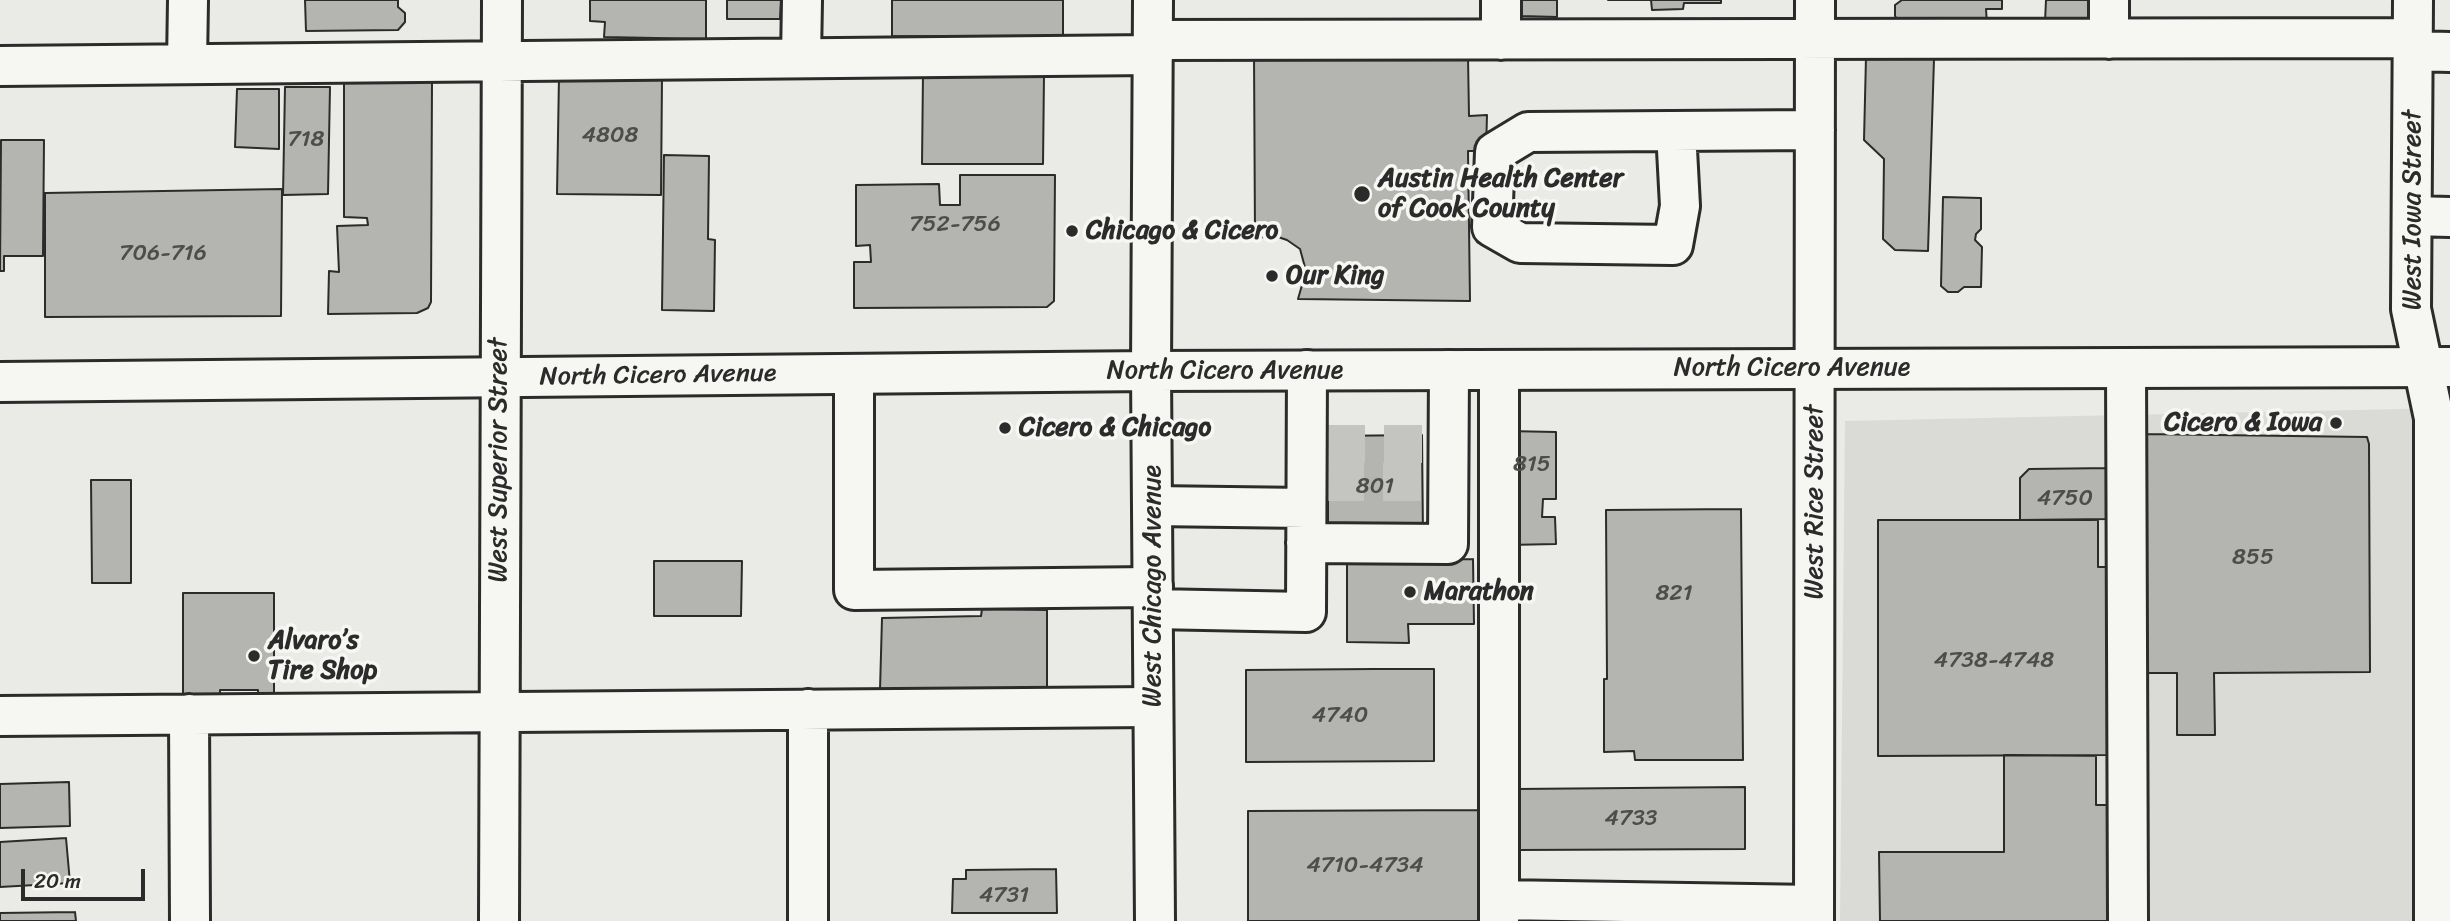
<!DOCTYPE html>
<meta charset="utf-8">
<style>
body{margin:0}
#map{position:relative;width:2450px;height:921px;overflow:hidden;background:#eaeae6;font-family:Sriracha,sans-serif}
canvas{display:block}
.scale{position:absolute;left:21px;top:869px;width:124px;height:32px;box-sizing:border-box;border:4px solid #2b2b2b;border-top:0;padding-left:9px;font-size:21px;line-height:24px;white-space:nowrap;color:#2b2b2b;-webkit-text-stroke:5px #f6f6f2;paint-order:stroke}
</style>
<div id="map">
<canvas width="2450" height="921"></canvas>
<div class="scale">20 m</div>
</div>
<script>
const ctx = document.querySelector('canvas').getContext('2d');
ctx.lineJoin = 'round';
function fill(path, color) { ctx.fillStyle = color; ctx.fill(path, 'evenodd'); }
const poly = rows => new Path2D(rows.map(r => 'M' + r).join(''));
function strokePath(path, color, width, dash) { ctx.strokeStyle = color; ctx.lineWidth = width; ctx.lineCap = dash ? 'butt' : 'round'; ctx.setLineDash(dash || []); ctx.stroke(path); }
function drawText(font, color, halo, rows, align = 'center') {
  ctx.font = font + ' Sriracha,sans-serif'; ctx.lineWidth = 7; ctx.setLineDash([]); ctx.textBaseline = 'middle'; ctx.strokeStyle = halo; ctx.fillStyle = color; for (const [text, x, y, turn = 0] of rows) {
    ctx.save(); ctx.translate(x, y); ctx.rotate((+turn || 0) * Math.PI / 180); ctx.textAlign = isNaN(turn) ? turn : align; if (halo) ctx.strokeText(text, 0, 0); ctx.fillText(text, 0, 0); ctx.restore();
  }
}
fill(poly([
 [2450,408,2450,921,1840,921,1845,421]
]), '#dadad6');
const building = poly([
 [305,0,398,0,398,7,405,13,405,22,398,30,306,31,305,0],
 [590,0,706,0,706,39,604,37,605,22,590,21,590,0],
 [727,0,781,0,780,19,727,19,727,0],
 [892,0,1063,0,1063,37,892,36,892,0],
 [1521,0,1557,0,1557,17,1521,16,1521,0],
 [1608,0,1721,0,1721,3,1684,3,1683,9,1652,10,1651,0,1608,0],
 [1902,0,2002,0,2002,9,1986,9,1987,24,1900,23,1895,16,1895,5,1902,0],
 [2046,0,2089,0,2089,23,2045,22,2046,0],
 [1254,53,1468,56,1469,116,1487,115,1486,151,1468,151,1470,301,1298,299,1306,271,1300,249,1287,240,1275,236,1255,238,1254,53],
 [1866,57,1934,59,1928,251,1895,250,1883,239,1884,159,1864,140,1866,57],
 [923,73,1044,75,1043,164,922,164,923,73],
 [559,76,662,78,661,195,557,194,559,76],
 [432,80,431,302,428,308,417,313,328,314,329,271,339,272,337,226,368,225,367,218,344,217,344,81,432,80],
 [285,87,330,87,328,194,283,195,285,87],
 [237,89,279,89,279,149,235,147,237,89],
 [1,140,44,140,43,256,4,256,4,271,0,271,1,140],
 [664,155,709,156,708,239,715,240,714,311,662,310,664,155],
 [960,175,1055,175,1054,301,1047,307,854,308,854,262,871,262,870,245,856,246,856,185,939,184,940,205,960,205,960,175],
 [282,189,281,316,45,317,45,193,282,189],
 [1943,197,1981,198,1981,229,1976,234,1975,240,1982,247,1981,287,1964,287,1958,292,1948,292,1941,286,1943,197],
 [1507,431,1556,432,1556,499,1543,499,1542,517,1555,517,1556,544,1508,545,1507,431],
 [2142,434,2367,437,2369,444,2370,672,2214,673,2215,735,2177,735,2177,673,2137,673,2142,434],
 [1422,435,1423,537,1328,538,1328,436,1422,435],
 [2112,468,2110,519,2020,520,2020,478,2029,469,2112,468],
 [91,480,131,480,131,583,92,583,91,480],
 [1741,509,1743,760,1635,760,1634,751,1604,752,1604,679,1607,679,1606,510,1741,509],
 [1878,520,2098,520,2098,567,2110,567,2110,755,1878,756,1878,520],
 [1473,559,1474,624,1408,624,1409,643,1347,642,1347,560,1473,559],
 [654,561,742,561,741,616,654,616,654,561],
 [183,593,274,593,274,696,258,696,258,690,220,690,220,697,183,697,183,593],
 [982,609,1047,610,1047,689,880,690,882,618,981,616,982,609],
 [1374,669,1434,669,1434,761,1246,762,1246,670,1374,669],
 [2004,755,2096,756,2096,805,2110,805,2110,921,1880,921,1879,852,2004,852,2004,755],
 [69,782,70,826,0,828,0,784,69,782],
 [1745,787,1745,849,1517,850,1516,789,1745,787],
 [1481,810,1482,921,1248,921,1248,811,1481,810],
 [66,838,70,883,0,887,0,842,66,838],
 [1056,869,1057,913,952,913,953,879,966,879,966,870,1056,869],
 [75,912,76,921,0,921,0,913,75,912]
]);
fill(building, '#b4b4b1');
strokePath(building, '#2b2b2b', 2);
strokePath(poly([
 [1327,444,1422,444],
 [1326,482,1422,482]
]), '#c4c4c1', 38, [38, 19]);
const minor = poly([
 [2413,0,2411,309,2434,418,2434,921],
 [2109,39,2109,0],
 [1153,40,2413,38],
 [1501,40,1501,0],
 [2413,51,2450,52],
 [801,58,802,0],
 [187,64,188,0],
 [0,66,1153,55],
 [1676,131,1680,206,1673,245,1520,243,1492,227,1495,152,1528,132,1815,130],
 [2412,216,2450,217],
 [2126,368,2128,921],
 [1499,370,1499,921],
 [854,374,854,590,1153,587],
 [1152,506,1306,508],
 [1306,543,1448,544,1449,370],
 [1153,609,1306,612,1307,370],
 [808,709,808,921],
 [189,714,190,921],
 [0,716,1153,707],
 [1499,900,1814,905],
 [499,921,502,0],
 [1814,921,1815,0]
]);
const major = poly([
 [1153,0,1151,371,1155,921],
 [0,382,1151,371,2450,367]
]);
strokePath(minor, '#2b2b2b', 44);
strokePath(major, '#2b2b2b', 44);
strokePath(minor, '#f6f6f2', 38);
strokePath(major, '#f6f6f2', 38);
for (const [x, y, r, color] of [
 [1362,194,9,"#2b2b2b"],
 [1072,231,7,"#2b2b2b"],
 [1272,276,7,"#2b2b2b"],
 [2336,423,7,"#2b2b2b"],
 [1005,428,7,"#2b2b2b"],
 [1410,592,7,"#2b2b2b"],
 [254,656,7,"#2b2b2b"]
]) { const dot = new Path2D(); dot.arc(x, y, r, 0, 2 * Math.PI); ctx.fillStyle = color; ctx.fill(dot); strokePath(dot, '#f6f6f2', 2.5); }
drawText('23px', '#4d4d4c', null, [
 ["4808",610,136],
 ["718",306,140],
 ["752-756",955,225],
 ["706-716",163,254],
 ["815",1532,465],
 ["801",1375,487],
 ["4750",2065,499],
 ["855",2253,558],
 ["821",1674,594],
 ["4738-4748",1994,661],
 ["4740",1340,716],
 ["4733",1631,819],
 ["4710-4734",1365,866],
 ["4731",1004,896]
]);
drawText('bold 26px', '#2b2b2b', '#f6f6f2', [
 ["Austin Health Center",1378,179],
 ["of Cook County",1378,209],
 ["Chicago & Cicero",1086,231],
 ["Our King",1286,276],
 ["Cicero & Iowa",2322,423,"right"],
 ["Cicero & Chicago",1019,428],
 ["Marathon",1424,592],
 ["Alvaro’s",268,641],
 ["Tire Shop",268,671]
], 'left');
drawText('26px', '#2b2b2b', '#f6f6f2', [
 ["West Iowa Street",2413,210,-90],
 ["North Cicero Avenue",1792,368],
 ["North Cicero Avenue",1225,371],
 ["North Cicero Avenue",658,376,-1],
 ["West Superior Street",499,460,-90],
 ["West Rice Street",1815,502,-90],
 ["West Chicago Avenue",1153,586,-90]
]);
</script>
